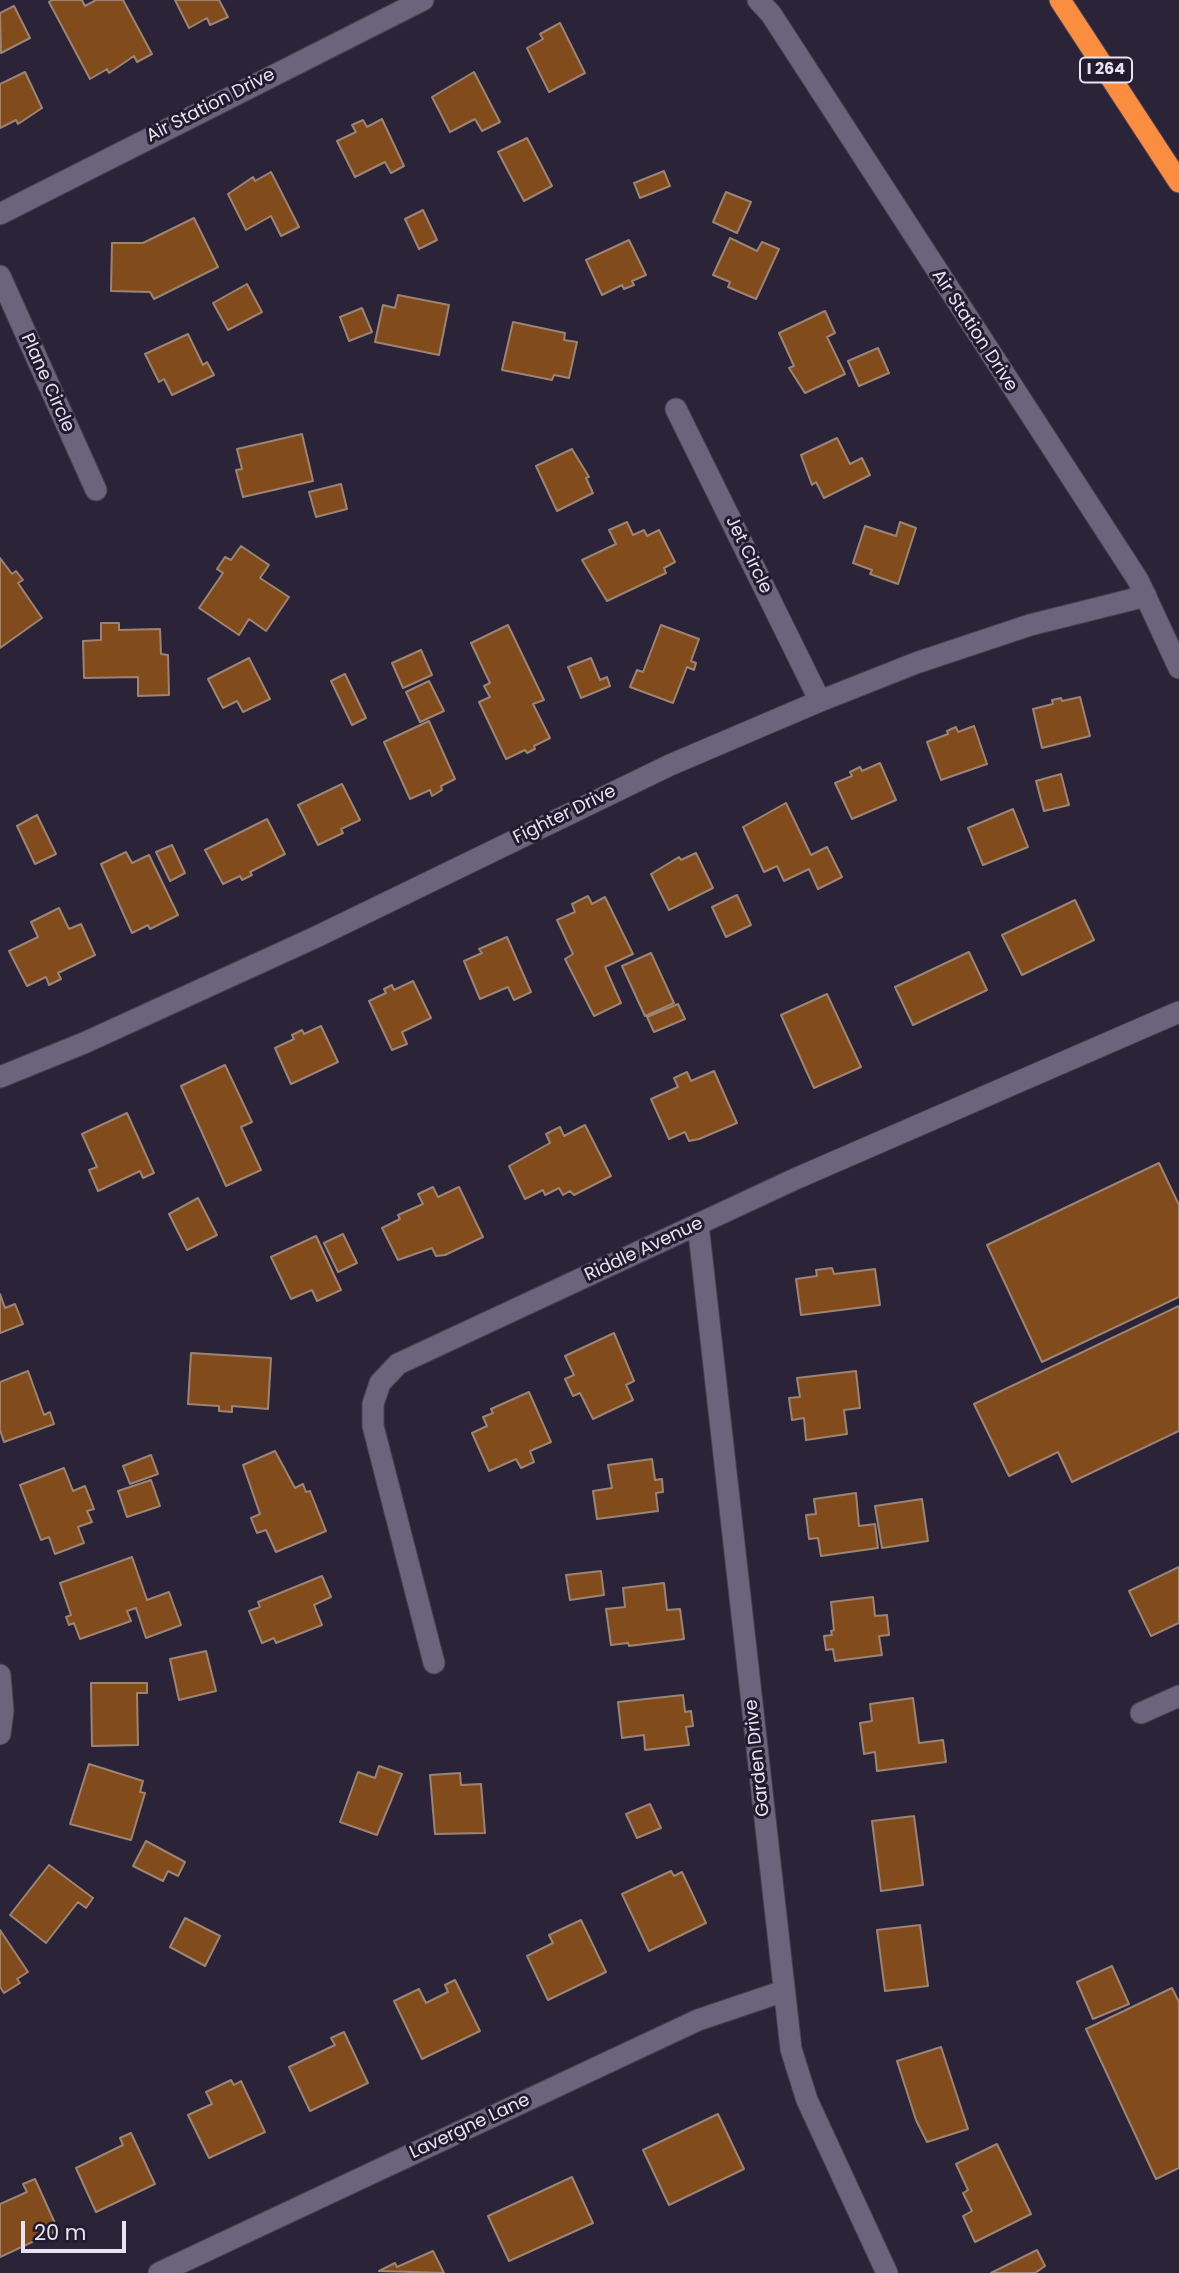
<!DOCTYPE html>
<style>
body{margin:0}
#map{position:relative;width:1179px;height:2273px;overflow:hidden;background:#2b2439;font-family:Poppins,sans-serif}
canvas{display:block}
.scale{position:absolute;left:21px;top:2221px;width:105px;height:32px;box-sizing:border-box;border:4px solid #e7e3f1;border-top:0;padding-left:9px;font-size:21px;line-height:24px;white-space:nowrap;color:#e7e3f1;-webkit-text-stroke:5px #211b2e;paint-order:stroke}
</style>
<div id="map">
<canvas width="1179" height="2273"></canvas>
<div class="scale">20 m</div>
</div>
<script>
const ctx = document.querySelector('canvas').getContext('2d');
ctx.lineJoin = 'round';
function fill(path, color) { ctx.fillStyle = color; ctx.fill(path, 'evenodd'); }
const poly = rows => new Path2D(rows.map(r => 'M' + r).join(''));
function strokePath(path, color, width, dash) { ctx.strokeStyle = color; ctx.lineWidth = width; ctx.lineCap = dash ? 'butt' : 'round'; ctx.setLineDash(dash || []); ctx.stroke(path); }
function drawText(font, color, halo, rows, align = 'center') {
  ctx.font = font + ' Poppins,sans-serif'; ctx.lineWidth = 6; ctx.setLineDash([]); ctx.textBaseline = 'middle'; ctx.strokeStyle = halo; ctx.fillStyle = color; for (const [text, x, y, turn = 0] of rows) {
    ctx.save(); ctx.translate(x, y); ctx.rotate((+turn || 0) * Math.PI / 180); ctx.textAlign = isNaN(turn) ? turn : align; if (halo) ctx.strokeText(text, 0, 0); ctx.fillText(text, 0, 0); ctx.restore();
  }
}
const building = poly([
 [52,0,82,0,85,6,96,0,123,0,152,54,137,62,134,56,109,73,107,69,90,79,49,2,52,0],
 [175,0,219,0,228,17,210,25,207,18,189,28,175,0],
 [14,6,30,38,1,53,0,13,14,6],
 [560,23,585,73,549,92,527,48,543,39,540,34,560,23],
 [25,72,42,108,18,124,16,120,0,128,0,84,25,72],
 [474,72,500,122,482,131,475,119,450,132,432,97,474,72],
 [382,119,404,166,391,173,385,162,355,177,337,141,356,132,352,125,363,120,367,127,382,119],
 [527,138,552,186,524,201,498,152,527,138],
 [664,171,670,186,640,198,634,183,664,171],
 [271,172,299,227,281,236,271,216,246,230,228,194,253,177,255,181,271,172],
 [726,192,751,202,737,233,713,222,726,192],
 [423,210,437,240,419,249,405,219,423,210],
 [194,218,218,267,154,299,150,292,111,291,112,243,143,243,194,218],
 [730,238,757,251,762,242,779,249,756,299,728,287,730,282,713,275,730,238],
 [629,240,646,275,632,281,634,285,624,289,622,285,602,295,586,260,629,240],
 [247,284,262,312,228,330,213,303,247,284],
 [398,295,449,305,439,355,375,342,383,305,395,308,398,295],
 [362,308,372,332,349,341,340,317,362,308],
 [825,311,835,333,827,337,845,374,805,393,789,368,794,366,779,333,825,311],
 [513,322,565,333,564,340,577,342,569,378,554,375,552,380,502,370,513,322],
 [188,334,203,365,207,362,214,375,172,395,164,379,159,382,145,354,188,334],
 [878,348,889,373,859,386,848,361,878,348],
 [302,434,313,481,243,497,236,470,242,469,237,449,302,434],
 [837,438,850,464,862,458,870,475,824,498,816,482,812,485,801,455,837,438],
 [572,449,589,477,586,478,593,493,557,511,536,466,572,449],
 [341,484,347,509,316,517,309,492,341,484],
 [627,522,633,535,644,530,647,536,659,530,675,562,664,568,666,573,607,601,582,560,616,544,609,530,627,522],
 [900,522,916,528,898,584,870,574,872,570,853,563,865,526,896,536,900,522],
 [241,546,269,565,260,578,289,597,266,631,249,619,239,635,199,608,223,573,217,569,225,557,231,560,241,546],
 [0,558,12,574,16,571,23,580,18,583,42,618,0,648,0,558],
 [101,623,119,623,119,630,160,629,161,654,168,655,169,695,138,696,138,677,84,678,83,641,101,640,101,623],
 [508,625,544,700,533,704,550,738,534,746,535,749,527,753,525,750,506,759,479,702,490,697,484,686,490,683,471,643,508,625],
 [661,625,699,639,691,661,696,663,694,670,687,667,673,703,630,687,637,670,643,672,661,625],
 [421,650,432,675,403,688,392,663,421,650],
 [249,658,270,699,243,712,237,701,223,708,208,679,249,658],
 [591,658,600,680,607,677,610,686,581,698,568,667,591,658],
 [345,674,366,718,352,725,331,681,345,674],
 [429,681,444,711,420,722,406,692,429,681],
 [1080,697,1090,736,1042,748,1033,709,1053,704,1052,700,1061,698,1062,701,1080,697],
 [429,721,455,779,441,786,442,790,432,796,430,790,410,799,384,742,429,721],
 [974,726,987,764,941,780,927,742,948,734,947,731,956,727,958,732,974,726],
 [880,763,896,800,852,819,835,783,852,776,850,772,860,767,862,771,880,763],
 [1061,774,1069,805,1044,811,1036,781,1061,774],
 [342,784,360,820,341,829,343,833,318,845,298,805,342,784],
 [786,803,811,855,827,847,842,877,818,889,809,869,784,881,777,866,764,872,743,827,786,803],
 [1013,809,1028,847,983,865,968,828,1013,809],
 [37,815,56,854,35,864,17,826,37,815],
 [267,819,285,854,250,872,252,875,242,880,240,876,223,884,205,850,267,819],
 [172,845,185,873,170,881,156,852,172,845],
 [126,852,132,863,149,855,178,915,150,929,148,925,132,933,101,864,126,852],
 [696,853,713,888,669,910,651,874,679,857,681,860,696,853],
 [737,895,751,925,726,937,712,907,737,895],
 [588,896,592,904,605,897,633,954,605,967,621,1003,594,1016,565,959,573,954,557,920,575,912,572,904,588,896],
 [1075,900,1094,940,1022,975,1002,935,1075,900],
 [59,908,69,929,81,924,95,955,58,973,61,979,49,985,46,977,27,986,9,951,38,937,31,922,59,908],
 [507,937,531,992,514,1000,508,987,480,999,464,961,482,953,479,949,507,937],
 [969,952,987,990,913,1025,895,987,969,952],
 [651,953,674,1003,645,1016,622,966,651,953],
 [413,981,431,1018,402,1032,407,1044,392,1050,369,1001,386,993,384,989,392,985,394,990,413,981],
 [827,994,861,1067,814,1088,781,1015,827,994],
 [678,1004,685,1019,654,1032,647,1017,678,1004],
 [321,1026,338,1062,291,1084,275,1048,294,1039,292,1035,302,1030,304,1034,321,1026],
 [225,1065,252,1122,241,1127,261,1170,226,1186,181,1086,225,1065],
 [714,1071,737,1123,699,1139,689,1141,685,1132,669,1139,651,1099,678,1087,674,1078,687,1072,691,1081,714,1071],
 [127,1113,154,1173,143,1178,140,1171,98,1191,89,1170,97,1167,82,1134,127,1113],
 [585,1125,611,1176,574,1195,570,1191,563,1195,559,1188,545,1195,543,1190,525,1199,509,1166,550,1143,546,1134,560,1127,564,1136,585,1125],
 [1159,1163,1179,1205,1179,1297,1042,1362,987,1245,1159,1163],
 [433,1187,438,1197,459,1187,483,1237,445,1255,436,1256,432,1248,398,1260,382,1228,400,1219,398,1215,423,1204,418,1194,433,1187],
 [198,1198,217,1235,187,1250,169,1214,198,1198],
 [343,1234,357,1263,338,1272,324,1243,343,1234],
 [316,1236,341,1290,317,1301,312,1290,291,1299,271,1257,316,1236],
 [832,1268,834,1274,875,1269,880,1305,801,1315,796,1279,817,1276,816,1270,832,1268],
 [0,1294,5,1308,15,1304,23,1324,0,1333,0,1294],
 [1179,1306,1179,1431,1072,1482,1058,1452,1009,1476,974,1404,1179,1306],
 [614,1333,634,1381,626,1385,633,1400,593,1419,580,1393,573,1396,565,1379,574,1375,565,1356,614,1333],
 [191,1353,271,1358,268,1409,232,1406,232,1412,219,1411,219,1406,188,1404,191,1353],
 [28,1371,44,1415,50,1412,54,1424,4,1442,0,1430,0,1382,28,1371],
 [856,1371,860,1408,844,1410,847,1434,806,1440,804,1418,792,1420,789,1398,800,1397,797,1378,856,1371],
 [529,1392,551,1442,530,1451,534,1462,521,1468,516,1459,489,1471,472,1433,487,1426,483,1417,493,1413,491,1409,529,1392],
 [275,1451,295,1488,303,1484,306,1492,310,1491,326,1531,276,1552,266,1530,257,1533,251,1518,260,1514,243,1465,275,1451],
 [151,1455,158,1474,130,1484,123,1466,151,1455],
 [652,1459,655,1480,662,1479,663,1492,656,1493,658,1511,597,1519,593,1491,612,1488,608,1465,652,1459],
 [64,1468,73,1491,85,1486,94,1509,87,1511,92,1522,78,1527,84,1543,55,1554,49,1537,41,1540,20,1485,64,1468],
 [151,1480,160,1506,127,1517,118,1491,151,1480],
 [856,1493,859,1526,875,1524,878,1548,821,1556,818,1538,809,1539,806,1515,816,1514,814,1499,856,1493],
 [922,1499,928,1541,882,1548,875,1506,922,1499],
 [132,1557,147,1600,169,1592,181,1625,146,1638,136,1608,127,1611,131,1621,80,1639,74,1623,69,1625,66,1617,71,1615,60,1583,132,1557],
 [1179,1567,1179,1623,1151,1636,1129,1591,1179,1567],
 [601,1571,604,1595,570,1600,566,1575,601,1571],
 [322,1576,331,1597,314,1605,322,1625,276,1643,274,1638,262,1643,249,1611,260,1607,258,1602,322,1576],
 [664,1583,667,1610,680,1609,684,1639,629,1646,628,1643,611,1645,606,1609,625,1607,623,1588,664,1583],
 [873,1597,875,1616,887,1615,889,1635,879,1636,882,1655,835,1661,833,1649,826,1650,824,1636,832,1635,831,1631,834,1630,831,1602,873,1597],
 [206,1651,216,1691,179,1700,170,1659,206,1651],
 [91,1683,147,1683,147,1693,137,1693,138,1745,92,1746,91,1683],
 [683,1695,685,1712,691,1711,693,1726,686,1727,689,1745,645,1750,644,1735,622,1738,618,1702,683,1695],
 [913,1698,919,1743,943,1740,946,1762,877,1771,875,1752,864,1754,860,1723,872,1721,870,1704,913,1698],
 [89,1764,143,1781,140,1792,145,1793,131,1840,70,1824,89,1764],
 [379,1766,402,1774,377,1835,340,1822,358,1772,375,1778,379,1766],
 [460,1773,461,1785,481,1784,485,1833,435,1834,430,1775,460,1773],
 [650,1804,661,1828,637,1838,626,1814,650,1804],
 [914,1816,923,1885,881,1891,872,1821,914,1816],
 [146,1841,185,1862,178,1876,168,1871,163,1881,133,1866,146,1841],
 [49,1865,93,1898,86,1908,78,1902,46,1943,10,1915,49,1865],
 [671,1871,674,1876,682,1872,706,1923,649,1951,622,1894,671,1871],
 [185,1918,220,1936,205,1966,170,1947,185,1918],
 [581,1920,606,1972,548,2000,527,1956,553,1943,549,1935,581,1920],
 [920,1925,928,1986,885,1991,877,1930,920,1925],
 [0,1930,28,1972,17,1979,20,1983,4,1993,0,1987,0,1930],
 [1112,1966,1129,2004,1093,2019,1077,1982,1112,1966],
 [455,1980,480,2031,422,2059,394,2001,419,1989,426,2003,448,1992,445,1985,455,1980],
 [1172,1988,1179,2002,1179,2168,1156,2179,1086,2029,1172,1988],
 [344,2032,368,2083,310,2111,289,2067,335,2045,331,2038,344,2032],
 [941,2047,968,2129,927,2142,916,2120,897,2061,941,2047],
 [231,2080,234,2085,241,2081,265,2132,209,2158,188,2115,212,2104,206,2092,231,2080],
 [718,2114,744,2169,669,2205,643,2150,718,2114],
 [131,2133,155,2184,96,2212,76,2168,123,2145,120,2138,131,2133],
 [997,2144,1031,2214,975,2242,963,2216,972,2211,963,2193,968,2190,956,2164,997,2144],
 [572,2177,593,2223,509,2261,488,2216,572,2177],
 [35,2179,58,2230,0,2257,0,2204,27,2192,23,2184,35,2179],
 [1037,2250,1045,2266,1035,2273,991,2273,1037,2250],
 [433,2251,444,2273,379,2271,395,2263,397,2267,433,2251]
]);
fill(building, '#824b1c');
strokePath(building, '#9c8474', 2);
const lane = poly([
 [1141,1713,1179,1696]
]);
const street = poly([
 [758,0,771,14,1138,580,1179,668],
 [0,214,423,0],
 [0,276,96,490],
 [676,409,820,701],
 [0,1077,84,1043,316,937,670,765,820,701,916,663,1030,625,1146,596],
 [698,1224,791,2049,807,2100,887,2273],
 [434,1663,373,1426,373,1404,380,1383,398,1364,795,1179,1179,1012],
 [0,1675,3,1711,0,1734],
 [159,2273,698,2020,784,1991]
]);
const highway = poly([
 [1060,0,1179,182]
]);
strokePath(lane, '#474052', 23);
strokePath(street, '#474052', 23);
strokePath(highway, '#474052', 23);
strokePath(lane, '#6b647c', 21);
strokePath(street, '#6b647c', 21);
strokePath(highway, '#fa8d40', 21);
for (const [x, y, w] of [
 [1106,70,52]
]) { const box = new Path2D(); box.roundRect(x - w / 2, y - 12.5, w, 25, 5); ctx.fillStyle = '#211b2e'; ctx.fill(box); strokePath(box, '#e7e3f1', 2); }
drawText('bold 16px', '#e7e3f1', null, [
 ["I 264",1106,70]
]);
drawText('18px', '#e7e3f1', '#211b2e', [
 ["Air Station Drive",211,106,-27],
 ["Air Station Drive",974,331,57],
 ["Plane Circle",47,383,66],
 ["Jet Circle",748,555,64],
 ["Fighter Drive",565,815,-26],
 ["Riddle Avenue",644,1250,-25],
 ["Garden Drive",758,1758,-96],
 ["Lavergne Lane",470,2127,-25]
]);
</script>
